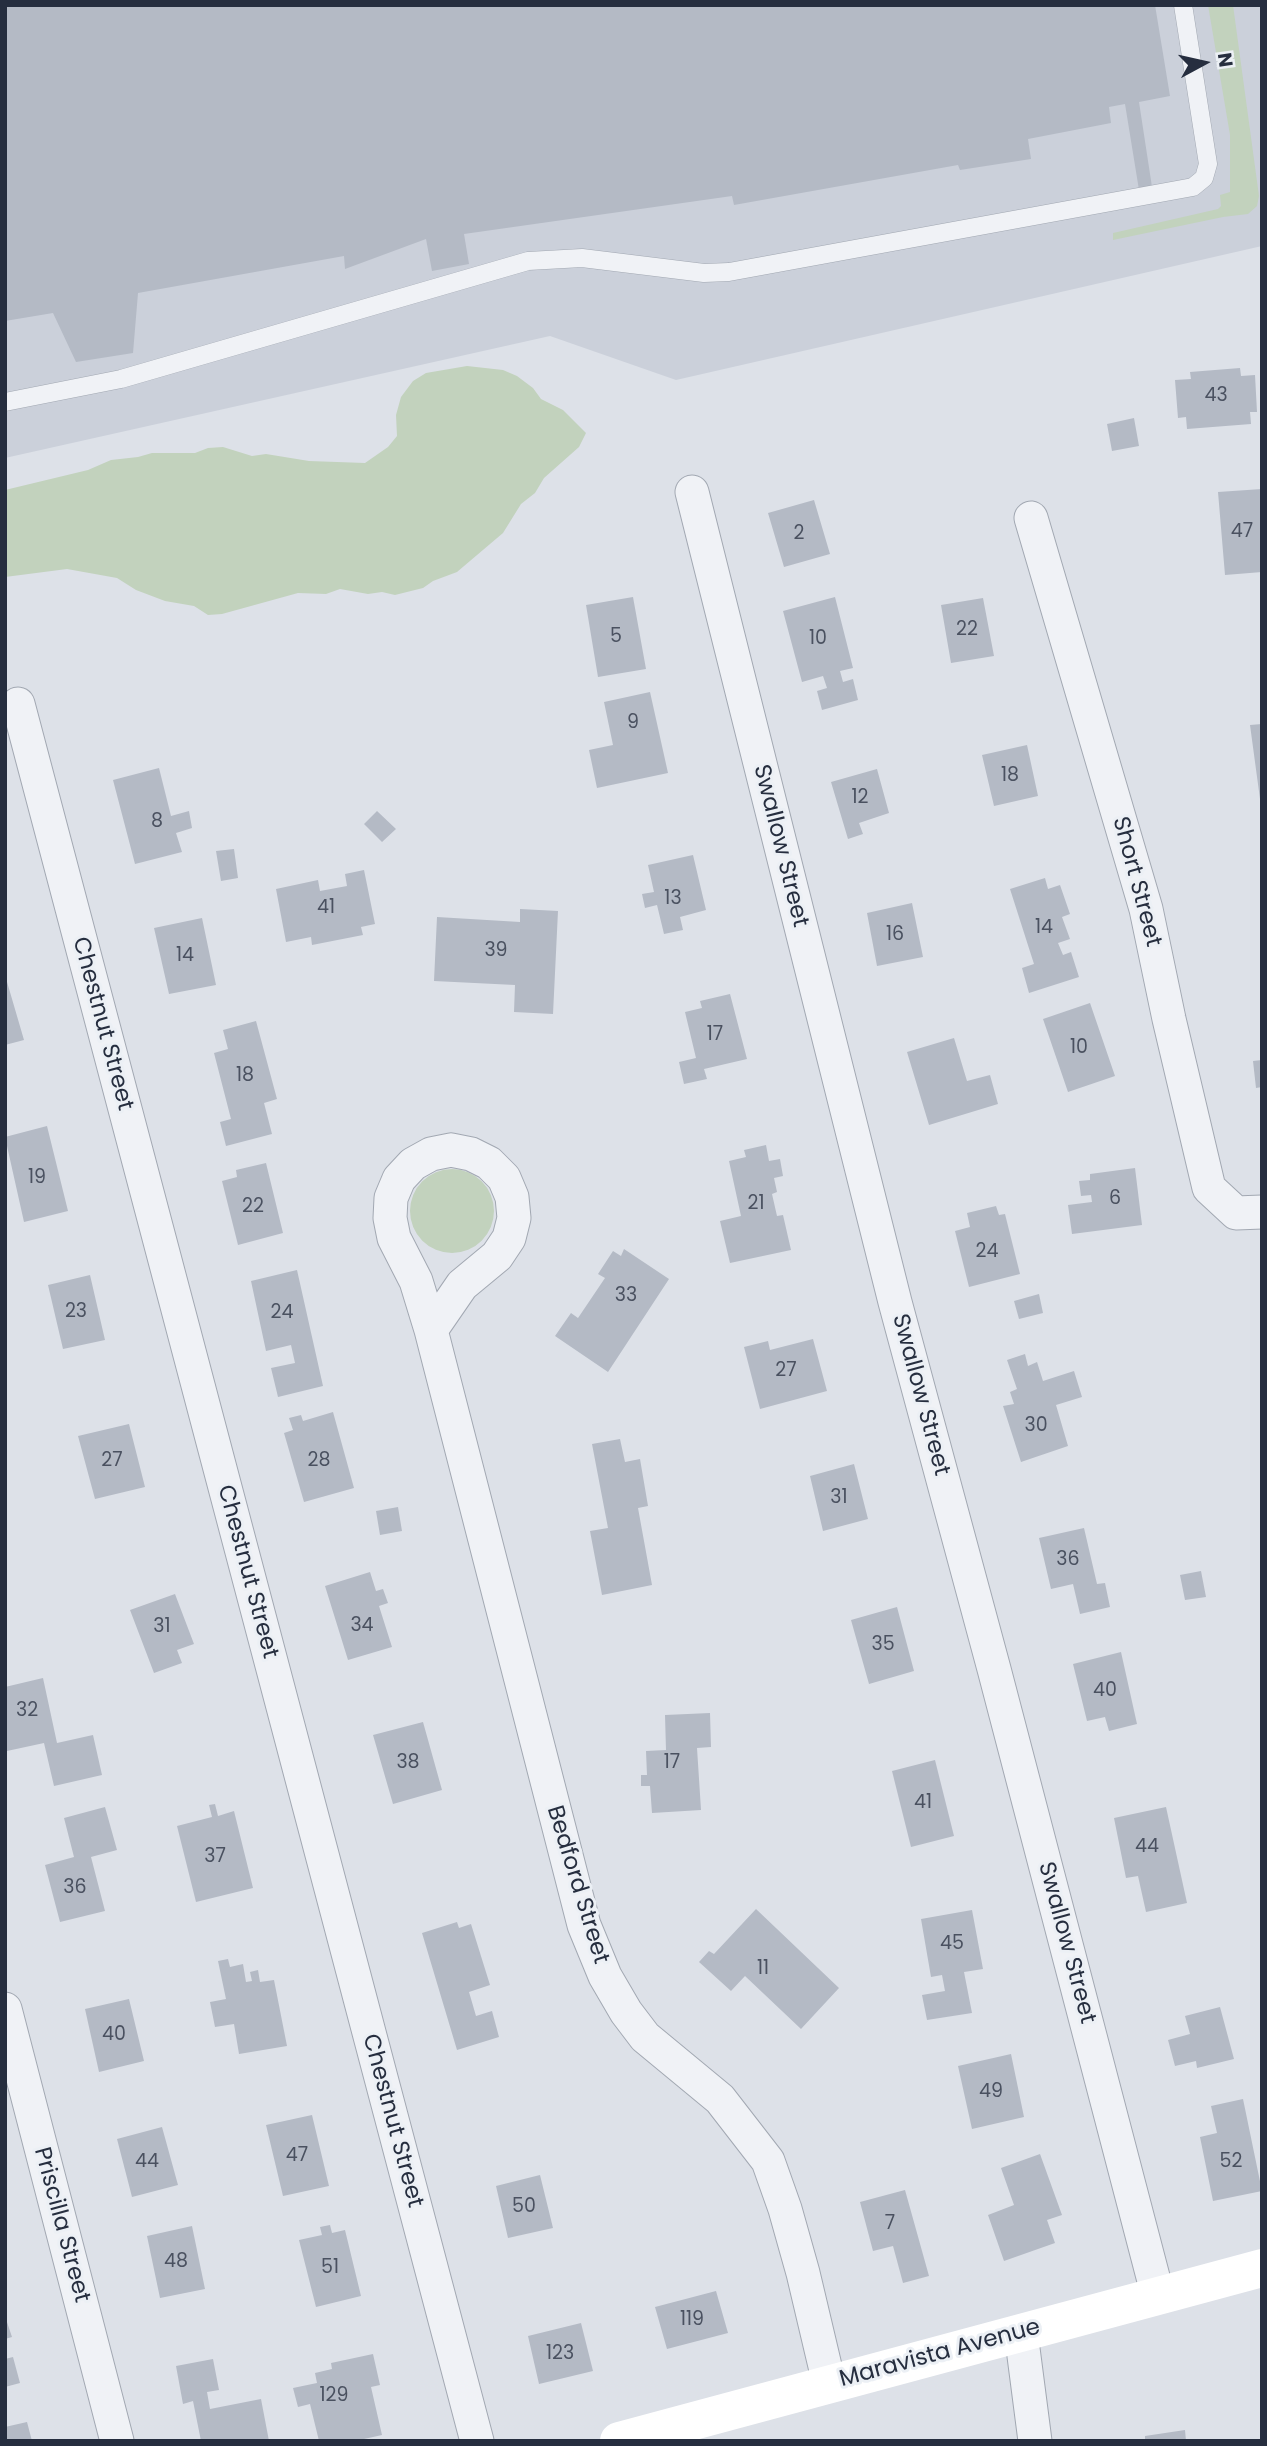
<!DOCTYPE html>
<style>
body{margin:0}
#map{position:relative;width:1267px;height:2446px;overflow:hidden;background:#dde1e8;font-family:Poppins,sans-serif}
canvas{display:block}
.frame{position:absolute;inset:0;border:7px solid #262e3f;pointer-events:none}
.north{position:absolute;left:1169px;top:28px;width:70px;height:70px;-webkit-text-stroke:5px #ecf0f5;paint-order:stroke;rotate:82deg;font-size:19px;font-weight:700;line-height:28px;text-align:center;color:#262e3f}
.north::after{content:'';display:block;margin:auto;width:24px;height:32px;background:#262e3f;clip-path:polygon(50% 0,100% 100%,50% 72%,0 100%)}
</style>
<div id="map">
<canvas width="1267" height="2446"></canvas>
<div class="frame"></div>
<div class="north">N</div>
</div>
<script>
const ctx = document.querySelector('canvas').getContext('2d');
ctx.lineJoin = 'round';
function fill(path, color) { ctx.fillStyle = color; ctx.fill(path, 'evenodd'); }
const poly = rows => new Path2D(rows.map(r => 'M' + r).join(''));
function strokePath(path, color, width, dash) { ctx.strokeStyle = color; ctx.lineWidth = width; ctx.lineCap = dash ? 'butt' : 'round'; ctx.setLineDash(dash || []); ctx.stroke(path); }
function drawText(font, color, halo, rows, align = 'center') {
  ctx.font = font + ' Poppins,sans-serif'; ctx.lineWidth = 6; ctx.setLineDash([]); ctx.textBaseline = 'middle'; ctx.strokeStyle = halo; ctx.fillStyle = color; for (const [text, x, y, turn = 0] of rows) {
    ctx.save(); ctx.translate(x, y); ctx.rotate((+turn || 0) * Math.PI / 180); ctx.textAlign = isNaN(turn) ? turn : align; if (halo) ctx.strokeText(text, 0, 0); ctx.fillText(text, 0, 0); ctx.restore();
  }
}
fill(poly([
 [5,5,1260,5,1262,19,1262,246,676,380,550,336,5,458]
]), '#cbd0da');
fill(poly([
 [1208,5,1233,5,1259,196,1257,206,1248,214,1223,217,1113,240,1113,233,1218,209,1221,206,1220,195,1230,192,1230,135],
 [467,366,503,370,517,376,533,388,541,399,563,410,586,433,579,447,544,478,535,493,521,504,503,533,457,572,433,581,423,588,395,595,382,592,368,594,340,589,326,594,298,593,222,614,208,615,194,606,165,601,136,590,117,578,67,569,5,577,5,490,88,470,111,460,138,457,152,453,195,453,208,448,223,447,252,456,266,454,309,461,365,463,388,447,397,436,396,415,401,397,413,381,426,373],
 '410 1211a42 42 0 1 1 84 0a42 42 0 1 1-84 0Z'
]), '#c2d2bd');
fill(poly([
 [5,5,1155,5,1170,96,1139,102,1152,187,1139,190,1125,104,1109,107,1111,123,1028,139,1031,159,960,170,958,165,734,205,732,196,464,234,469,264,432,271,426,239,345,269,344,256,138,293,133,353,76,362,53,313,5,321],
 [1240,368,1241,376,1255,375,1257,412,1250,412,1251,424,1187,429,1186,417,1178,418,1175,380,1191,379,1190,372],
 [1134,418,1139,446,1112,451,1107,424],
 [1262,489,1262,572,1225,575,1218,492],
 [814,500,830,554,784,567,768,513],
 [633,597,646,669,598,677,586,605],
 [835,597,853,668,840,671,843,682,853,679,858,700,822,710,817,691,827,688,823,676,802,682,783,611],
 [983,598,994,656,951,663,941,605],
 [650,692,668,773,597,788,589,750,613,745,604,702],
 [1262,724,1262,799,1260,799,1250,725],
 [1027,745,1038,796,994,806,982,755],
 [159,768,171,816,189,811,192,828,176,833,182,852,135,864,113,780],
 [877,769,889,813,859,823,863,834,848,839,831,782],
 [377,811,396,829,382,842,364,824],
 [234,849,238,878,221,881,216,851],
 [693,855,706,910,680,917,683,930,664,934,657,905,645,908,642,894,654,892,648,865],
 [364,870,375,924,361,927,363,935,312,945,311,937,286,942,276,889,318,880,320,891,347,886,345,874],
 [1045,878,1048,889,1060,885,1070,914,1062,917,1070,939,1058,943,1063,955,1071,952,1079,977,1029,993,1022,968,1034,964,1010,889],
 [912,903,923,957,877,966,867,913],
 [520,909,558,911,553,1014,514,1012,515,985,434,981,437,917,520,922],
 [202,918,216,985,169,994,154,928],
 [5,975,24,1040,5,1045],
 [730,994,747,1059,704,1069,707,1079,684,1084,679,1062,696,1058,685,1012,702,1008,700,1001],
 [1090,1003,1115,1076,1068,1092,1043,1019],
 [256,1021,277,1099,264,1103,272,1134,226,1146,220,1122,231,1119,214,1053,228,1049,223,1030],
 [954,1038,967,1081,990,1075,998,1104,929,1125,907,1052],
 [1262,1060,1262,1087,1256,1088,1253,1061],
 [47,1126,68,1211,24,1222,5,1137],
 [766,1145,769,1161,780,1159,783,1176,774,1178,777,1192,772,1194,777,1216,783,1215,791,1250,730,1263,720,1221,741,1216,729,1161,746,1157,744,1150],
 [266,1163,283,1233,238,1245,222,1181,237,1177,236,1170],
 [1135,1168,1142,1225,1072,1234,1068,1205,1092,1202,1091,1195,1081,1196,1079,1181,1090,1180,1090,1174],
 [996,1206,999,1215,1005,1214,1020,1274,969,1287,955,1231,970,1227,967,1213],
 [624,1249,669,1279,608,1372,555,1336,571,1313,578,1318,605,1278,598,1274,613,1251,621,1256],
 [297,1270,323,1386,278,1397,271,1368,295,1363,291,1345,266,1351,251,1281],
 [90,1275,105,1340,63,1349,48,1285],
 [1039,1294,1043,1313,1019,1319,1014,1301],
 [813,1339,827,1391,760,1409,744,1347,768,1341,770,1350],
 [1025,1354,1028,1366,1037,1362,1043,1381,1074,1371,1082,1397,1056,1405,1068,1446,1021,1462,1003,1406,1014,1404,1010,1392,1017,1389,1007,1360],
 [333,1412,354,1488,304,1502,284,1433,293,1430,289,1418,301,1415,303,1421],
 [129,1424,145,1487,95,1499,78,1436],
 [620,1439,625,1462,640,1459,648,1506,638,1508,652,1585,602,1595,590,1531,608,1528,592,1444],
 [854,1464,868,1519,823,1531,810,1476],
 [398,1507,402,1531,380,1535,376,1511],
 [1084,1528,1097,1584,1105,1583,1110,1607,1080,1614,1073,1584,1051,1589,1039,1538],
 [1201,1571,1206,1597,1185,1600,1180,1575],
 [370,1572,376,1591,383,1589,388,1603,379,1606,392,1647,348,1660,325,1586],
 [175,1594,194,1644,177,1650,182,1663,154,1673,130,1610],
 [897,1607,914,1671,869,1684,851,1620],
 [1121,1652,1137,1724,1109,1731,1105,1717,1087,1721,1073,1664],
 [43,1678,57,1743,93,1735,102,1775,54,1786,44,1743,7,1751,5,1742,5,1687],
 [710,1713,711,1747,697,1748,701,1810,652,1813,650,1786,641,1786,641,1775,647,1775,646,1751,666,1750,665,1715],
 [423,1722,442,1790,393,1804,373,1735],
 [935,1760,954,1836,911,1847,892,1771],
 [215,1804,218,1816,234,1811,253,1888,196,1902,177,1826,212,1817,209,1805],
 [105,1807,117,1850,91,1857,105,1911,60,1922,45,1865,74,1857,64,1818],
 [1166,1807,1187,1903,1146,1912,1138,1876,1126,1878,1114,1818],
 [756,1909,839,1988,801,2029,745,1976,731,1991,699,1962,709,1951,714,1954],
 [972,1910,983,1969,964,1972,972,2013,927,2020,922,1995,945,1991,942,1975,931,1977,921,1919],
 [457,1922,459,1928,471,1924,490,1985,469,1992,476,2016,492,2011,499,2037,457,2050,422,1933],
 [228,1959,230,1967,243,1964,246,1982,252,1981,250,1972,258,1970,260,1982,274,1980,287,2046,239,2054,234,2024,215,2027,210,2002,226,1999,218,1961],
 [129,1999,144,2061,99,2072,85,2009],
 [1220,2007,1234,2059,1197,2068,1196,2061,1175,2066,1168,2040,1190,2034,1185,2016],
 [1011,2054,1024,2117,972,2129,958,2066],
 [1243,2099,1262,2191,1213,2201,1200,2137,1217,2133,1211,2106],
 [312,2115,329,2186,283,2196,266,2125],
 [162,2127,178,2185,132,2197,117,2139],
 [1040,2154,1062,2215,1047,2220,1055,2243,1004,2261,988,2215,1014,2205,1001,2168],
 [540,2175,553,2228,508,2238,496,2186],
 [905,2190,929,2276,903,2283,893,2246,873,2251,860,2202],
 [330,2225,332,2233,345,2230,361,2296,316,2307,299,2240,322,2235,320,2227],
 [192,2226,205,2289,160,2298,147,2236],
 [716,2291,728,2333,667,2349,655,2307],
 [5,2316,12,2337,5,2339],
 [581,2323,593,2371,539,2384,528,2336],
 [373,2354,380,2385,371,2387,382,2435,355,2441,319,2441,310,2404,298,2407,293,2388,317,2383,315,2373,332,2369,331,2363],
 [13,2357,20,2383,5,2387,5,2359],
 [213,2359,219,2390,207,2392,210,2409,261,2399,269,2441,201,2441,193,2401,183,2404,176,2366],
 [27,2422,32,2441,5,2441,5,2427],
 [1185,2430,1186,2441,1145,2441,1145,2436]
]), '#b4bac5');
const lane = poly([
 [5,402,121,379,528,261,582,258,704,273,729,272,1193,187,1204,178,1208,164,1183,5]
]);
const street = poly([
 [692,492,895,1302,994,1669,1158,2296],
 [1031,518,1146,909,1169,1019,1209,1188,1236,1213,1262,1212],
 [18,704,477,2441],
 [451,1150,471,1154,489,1163,504,1178,512,1197,514,1218,509,1238,497,1256,462,1285,431,1330,416,1281,394,1238,390,1218,391,1198,399,1179,413,1164,431,1154,451,1150],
 [431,1330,584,1925,605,1976,626,2012,645,2037,720,2099,768,2161,785,2209,803,2273,829,2383],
 [5,2009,117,2441],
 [1021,2333,1035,2441]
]);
strokePath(lane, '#a2a8b2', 19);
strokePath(street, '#a2a8b2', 35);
strokePath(lane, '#f0f2f6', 18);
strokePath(street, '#f0f2f6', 33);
strokePath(poly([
 [619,2441,1262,2268]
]), '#fff', 38);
drawText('19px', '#4a5160', null, [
 ["43",1216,396],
 ["47",1242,532],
 ["2",799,534],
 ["22",967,630],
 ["5",616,637],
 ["10",818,639],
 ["9",633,723],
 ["18",1010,776],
 ["12",860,798],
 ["8",157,822],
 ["13",673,899],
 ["41",326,908],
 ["14",1044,928],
 ["16",895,935],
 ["39",496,951],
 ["14",185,956],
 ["17",715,1035],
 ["10",1079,1048],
 ["18",245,1076],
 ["19",37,1178],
 ["6",1115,1199],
 ["21",756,1204],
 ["22",253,1207],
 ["24",987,1252],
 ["33",626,1296],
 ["23",76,1312],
 ["24",282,1313],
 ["27",786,1371],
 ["30",1036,1426],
 ["27",112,1461],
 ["28",319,1461],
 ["31",839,1498],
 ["36",1068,1560],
 ["34",362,1626],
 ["31",162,1627],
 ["35",883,1645],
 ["40",1105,1691],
 ["32",27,1711],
 ["38",408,1763],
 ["17",672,1763],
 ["41",923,1803],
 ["44",1147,1847],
 ["37",215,1857],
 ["36",75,1888],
 ["45",952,1944],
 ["11",763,1969],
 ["40",114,2035],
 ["49",991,2092],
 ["47",297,2156],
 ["44",147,2162],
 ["52",1231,2162],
 ["50",524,2207],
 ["7",890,2224],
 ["48",176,2262],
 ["51",330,2268],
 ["119",692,2320],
 ["123",560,2354],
 ["129",334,2396]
]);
drawText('23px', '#262e3f', '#ecf0f5', [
 ["Swallow Street",780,846,76],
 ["Short Street",1136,882,75],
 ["Chestnut Street",102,1024,75],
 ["Swallow Street",920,1395,75],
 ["Chestnut Street",247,1572,75],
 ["Bedford Street",577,1885,73],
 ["Swallow Street",1066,1943,75],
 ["Chestnut Street",392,2121,75],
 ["Priscilla Street",61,2225,75],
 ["Maravista Avenue",940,2354,-15]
]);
</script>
